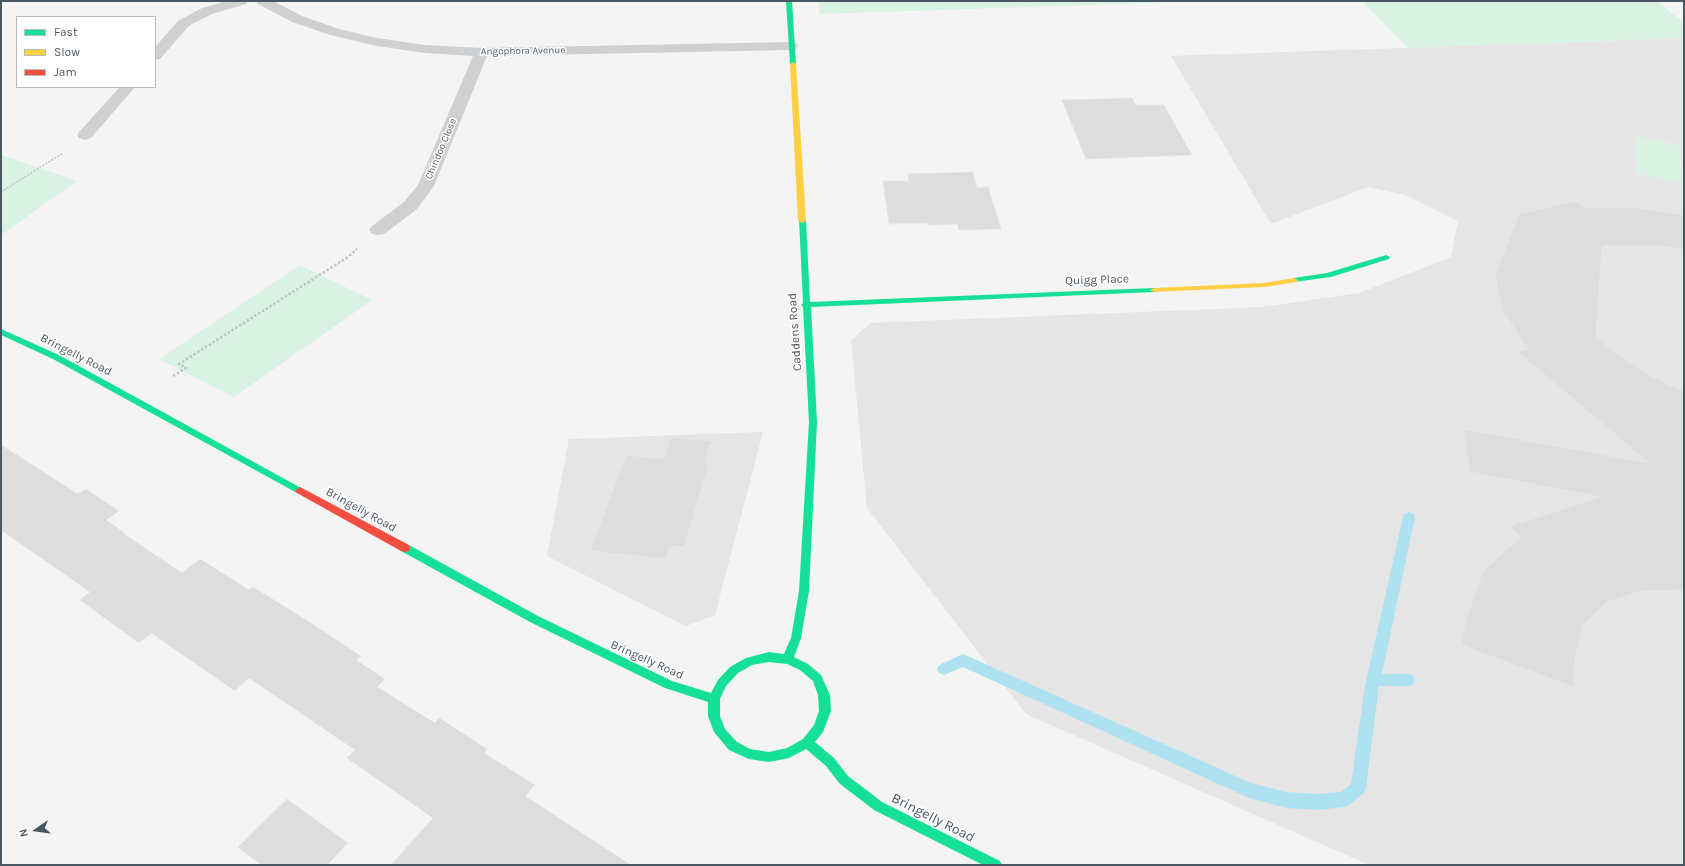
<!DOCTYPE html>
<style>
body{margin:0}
#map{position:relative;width:1685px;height:866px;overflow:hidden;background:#f4f4f4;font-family:Karla,sans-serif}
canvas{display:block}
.frame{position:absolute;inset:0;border:2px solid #4a5661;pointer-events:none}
.legend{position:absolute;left:16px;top:16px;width:140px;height:72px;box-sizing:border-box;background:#fff;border:1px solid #b7bbc0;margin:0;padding:5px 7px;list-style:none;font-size:12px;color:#4a5661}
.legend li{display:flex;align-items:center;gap:8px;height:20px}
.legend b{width:20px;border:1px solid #b7bbc0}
.north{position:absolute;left:16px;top:810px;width:40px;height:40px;-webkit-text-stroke:3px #fff;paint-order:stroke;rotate:257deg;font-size:11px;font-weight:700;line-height:16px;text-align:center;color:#4a5661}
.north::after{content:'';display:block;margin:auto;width:14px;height:18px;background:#4a5661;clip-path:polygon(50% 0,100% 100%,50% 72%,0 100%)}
</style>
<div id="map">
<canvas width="1685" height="866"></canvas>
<div class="frame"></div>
<ul class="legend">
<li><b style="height:5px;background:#16e098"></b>Fast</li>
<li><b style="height:5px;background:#ffcf43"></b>Slow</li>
<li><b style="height:5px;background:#f24e42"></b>Jam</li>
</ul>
<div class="north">N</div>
</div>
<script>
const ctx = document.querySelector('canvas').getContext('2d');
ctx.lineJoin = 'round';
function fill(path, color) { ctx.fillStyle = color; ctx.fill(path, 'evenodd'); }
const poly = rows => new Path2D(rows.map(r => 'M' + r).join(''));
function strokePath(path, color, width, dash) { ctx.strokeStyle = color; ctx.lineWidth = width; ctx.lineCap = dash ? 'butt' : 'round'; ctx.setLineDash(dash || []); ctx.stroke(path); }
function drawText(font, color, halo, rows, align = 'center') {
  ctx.font = font + ' Karla,sans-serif'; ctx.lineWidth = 3; ctx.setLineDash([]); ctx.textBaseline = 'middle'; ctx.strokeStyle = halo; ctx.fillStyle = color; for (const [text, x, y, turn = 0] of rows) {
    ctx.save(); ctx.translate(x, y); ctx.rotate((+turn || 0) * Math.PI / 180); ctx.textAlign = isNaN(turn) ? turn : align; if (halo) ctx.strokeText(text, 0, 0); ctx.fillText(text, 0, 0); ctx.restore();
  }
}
fill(poly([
 [1684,38,1684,865,1369,865,1026,714,867,508,851,340,871,323,1263,307,1359,293,1451,257,1458,221,1405,195,1368,187,1271,224,1171,56],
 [763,432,715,615,686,626,547,556,569,439]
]), '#e6e5e6');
fill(poly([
 [818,1,1204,1,820,14],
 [1362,1,1657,1,1684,23,1684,38,1408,48],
 [1635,136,1679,145,1684,183,1637,174],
 [1,155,77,181,1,235],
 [300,265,372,300,234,397,159,359]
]), '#d9f2e3');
fill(poly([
 [1409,512,1414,514,1415,517,1382,674,1408,674,1413,675,1415,680,1413,685,1408,686,1379,686,1366,788,1364,793,1350,804,1344,807,1317,810,1287,808,1249,798,963,667,944,675,939,673,937,669,939,665,963,654,1251,783,1287,792,1317,794,1341,792,1351,784,1365,686,1403,517,1404,514,1409,512]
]), '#aee2f0');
const building = poly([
 [1132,98,1136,105,1164,105,1192,155,1086,159,1062,100,1132,98],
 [973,172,977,188,988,187,1001,229,959,230,957,224,929,225,928,223,889,224,883,181,909,181,908,174,973,172],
 [1576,201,1584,208,1634,207,1684,215,1684,250,1659,246,1602,246,1596,337,1632,365,1668,385,1684,391,1684,590,1642,591,1607,602,1583,625,1575,659,1574,687,1461,645,1466,619,1483,571,1521,537,1510,526,1601,497,1470,472,1463,429,1649,463,1517,351,1528,349,1503,311,1495,275,1519,214,1576,201],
 [671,437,711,441,705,462,709,463,684,547,670,546,666,559,590,551,626,455,664,459,671,437],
 [1,445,78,494,86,489,119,511,106,520,125,533,124,534,182,573,200,559,249,590,253,587,311,623,361,656,356,660,385,679,377,687,435,723,439,718,487,749,484,753,535,785,525,796,631,865,391,865,433,818,347,758,355,750,249,678,235,691,151,633,139,643,80,600,90,592,1,530,1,445],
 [287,799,348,843,327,865,261,865,238,847,287,799]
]);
fill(building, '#ddddde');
strokePath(building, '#e5e6e7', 1);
strokePath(poly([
 [1,192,63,153]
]), '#bcc7c4', 1.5, [2, 1.5]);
strokePath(poly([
 [173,376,186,368,179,364,348,257,357,249]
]), '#bcc7c4', 2.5, [2.5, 2]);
fill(poly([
 [227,1,248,1,246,4,212,14,194,23,188,27,160,59,155,60,155,47,178,21,202,8,227,1],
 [256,1,273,1,302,16,339,29,377,38,425,45,482,48,791,42,796,43,798,46,796,49,791,50,487,56,434,186,416,210,384,234,378,235,372,234,369,230,372,226,404,202,418,185,473,56,425,53,377,46,330,35,292,22,258,4,256,1],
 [120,87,135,87,91,138,85,140,79,138,77,135,79,132,120,87]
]), '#ced0d2');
fill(poly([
 [786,1,792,1,796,64,793,66,790,64,786,1],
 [799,219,802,219,806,221,810,302,1154,288,1158,290,1154,292,811,307,817,422,809,591,801,638,794,657,808,664,821,675,830,695,831,711,823,732,815,742,834,758,848,776,882,802,1000,861,1002,865,983,865,874,810,840,784,826,766,806,749,789,758,769,762,749,759,729,750,714,732,708,716,708,702,665,688,530,622,401,551,400,548,401,545,405,544,409,545,538,616,672,681,711,693,718,680,730,667,746,658,769,652,784,654,791,638,799,591,809,422,803,307,801,305,803,303,799,219],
 [769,662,787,664,800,670,813,681,818,695,819,711,814,725,803,739,787,748,769,752,750,749,737,742,725,729,720,716,720,699,726,686,738,673,752,665,769,662],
 [1386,255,1390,257,1389,259,1331,277,1294,282,1290,280,1294,278,1327,273,1386,255],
 [1,329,59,355,303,489,305,491,303,493,297,493,53,359,1,335,1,329]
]), '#16e098');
fill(poly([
 [793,62,796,64,806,221,802,223,798,221,790,64,793,62],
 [1294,278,1298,280,1297,282,1264,287,1154,292,1150,290,1154,288,1264,283,1294,278]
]), '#ffcf43');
fill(poly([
 [300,487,409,545,410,548,409,551,405,552,401,551,297,493,295,491,297,489,300,487]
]), '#f24e42');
drawText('10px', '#4a5661', '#fff', [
 ["Angophora Avenue",523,51,-1],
 ["Chindoo Close",441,149,-67]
]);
drawText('12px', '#4a5661', '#fff', [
 ["Quigg Place",1097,280,-2],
 ["Caddens Road",795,332,-94],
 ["Bringelly Road",76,355,27],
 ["Bringelly Road",361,510,29],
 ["Bringelly Road",647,660,24]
]);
drawText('14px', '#4a5661', '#fff', [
 ["Bringelly Road",933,818,27]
]);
</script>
